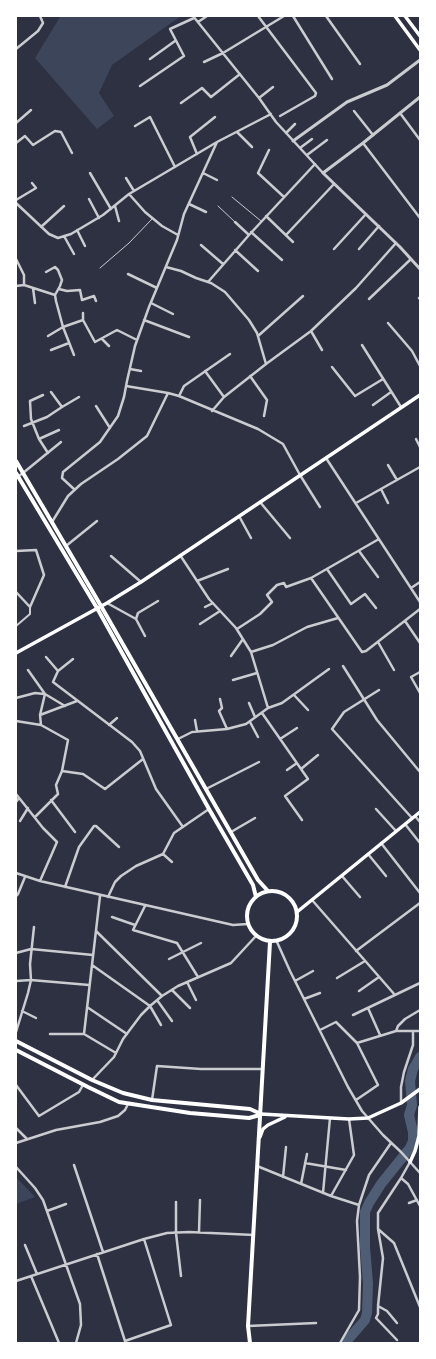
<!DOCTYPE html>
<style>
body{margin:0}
#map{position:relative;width:436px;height:1359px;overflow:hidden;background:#2d3142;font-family:"Nunito Sans",sans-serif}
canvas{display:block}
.frame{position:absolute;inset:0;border:17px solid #fff;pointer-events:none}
</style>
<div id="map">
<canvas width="436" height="1359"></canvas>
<div class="frame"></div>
</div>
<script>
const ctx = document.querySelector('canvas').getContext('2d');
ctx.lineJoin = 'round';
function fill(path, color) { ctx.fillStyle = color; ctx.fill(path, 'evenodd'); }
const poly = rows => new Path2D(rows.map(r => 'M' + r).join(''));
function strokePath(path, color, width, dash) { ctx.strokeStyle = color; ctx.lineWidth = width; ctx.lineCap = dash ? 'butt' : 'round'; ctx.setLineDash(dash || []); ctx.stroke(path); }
fill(poly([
 [59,16,181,16,112,65,99,93,114,116,97,129,35,58,60,17],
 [16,1177,35,1197,16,1204]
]), '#3c4559');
strokePath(poly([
 [345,1343,365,1320,367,1313,368,1283,365,1247,365,1212,369,1203,381,1184,410,1148,413,1141,413,1132,409,1115,412,1105,410,1081,413,1069,420,1057]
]), '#4f5d75', 10);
strokePath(poly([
 [232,197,261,221],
 [218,206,235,222],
 [100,268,129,243,152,219]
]), '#caccd0', 1);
strokePath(poly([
 [16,626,30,614,30,607]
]), '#caccd0', 2);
strokePath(poly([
 [193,16,259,98,276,122,323,173],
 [258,16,316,93,315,96,280,116],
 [293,16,332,79],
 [326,16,360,64],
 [198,22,207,16],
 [16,49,38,31,43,23,40,16],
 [150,59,175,41],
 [204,62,223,53,284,16],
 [140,86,184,56,170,29,194,18],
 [259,98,273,87],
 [181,103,202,88,211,97,240,74],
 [354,111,373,135],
 [400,113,420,140],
 [16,123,31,110],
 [135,126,150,117,175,167],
 [237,132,252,147],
 [286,133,295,124],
 [16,143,25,136,33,145,55,131,61,132,72,153],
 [363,143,420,218],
 [300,148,312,139],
 [269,150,258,173,284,197],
 [197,154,190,137,215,117],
 [307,155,327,140],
 [90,173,111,209],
 [203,173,217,180],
 [126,178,134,191],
 [129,194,145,212,162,226,178,235],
 [89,199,99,218],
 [16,200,36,188,32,183],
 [16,203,49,234,58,238,71,234,103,215,129,194,217,142,271,114],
 [189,204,206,212],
 [115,206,119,221],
 [266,216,293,242],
 [235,222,249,235],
 [41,227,64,206],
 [77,230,85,246],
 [251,232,282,260],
 [286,235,334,184],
 [64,236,74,254],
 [201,245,223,264],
 [334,249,366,214],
 [359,249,379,226],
 [235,250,258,271],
 [16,259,24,275,24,285],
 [166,267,181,271,196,278,211,283,225,292,249,320,257,333,266,364],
 [46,272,55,267,58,270,62,280,60,286,55,295],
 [128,274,157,288],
 [208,282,249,235,315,164],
 [16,286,24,285,55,295],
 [33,288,35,303],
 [59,289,67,291,80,290,82,300,94,296,96,301],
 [55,295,56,301,63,327,74,355],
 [419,298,420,299],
 [369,299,411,259],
 [151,303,173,314],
 [83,313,83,320,95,342,117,330,137,340],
 [144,320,189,337],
 [388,323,412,351,420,366],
 [311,331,322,350],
 [48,336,63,327,83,320],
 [258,336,303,296],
 [102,339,109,346],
 [362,345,401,407],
 [51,350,69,343],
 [332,367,355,396,383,379],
 [130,369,141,371],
 [205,371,224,397],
 [250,376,267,400,264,416],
 [126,386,168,393,179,396,258,429,283,444,300,475,320,507],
 [51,392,62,407],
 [43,395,30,401,31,419,39,439,48,453],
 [179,396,184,386,230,354],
 [373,405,391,392],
 [96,406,110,428],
 [212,411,224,397,266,364,311,331,356,288,396,243],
 [24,426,47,417,62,407,79,397],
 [39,439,59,430],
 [416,439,420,447],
 [326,458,420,602],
 [388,465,397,480],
 [16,478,23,473,61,442],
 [381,489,388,503],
 [75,490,62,478,63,472,100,442,118,416,124,397,127,381,135,346,149,307,177,240,184,214,217,142],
 [260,502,290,538],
 [356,503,420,467],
 [239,516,251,538],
 [52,522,68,496,81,484,118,459,147,436,168,393],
 [66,546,97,521],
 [16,551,36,550,44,575,30,607,16,592],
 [359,551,378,577],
 [180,555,209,599,236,628,251,652,268,708],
 [111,556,141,582],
 [327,569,351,604,365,594,376,608],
 [311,578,362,652,366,651,420,609],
 [197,581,228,569],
 [411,588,420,582],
 [107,603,136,619,145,636],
 [205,607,213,603],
 [136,619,138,613,158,601],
 [405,621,420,643],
 [200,624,220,611],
 [237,629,260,614,272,602,267,595,277,585,284,583,286,587,311,578,379,539],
 [378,642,394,670],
 [251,652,273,645,307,627,338,618],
 [231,656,243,639],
 [46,657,58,671],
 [73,659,58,671,53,682,132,742,140,751,156,789,183,827],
 [343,666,377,720,420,772],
 [28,670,45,694,65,706],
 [420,672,411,677,420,693],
 [233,680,257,673],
 [379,690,344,712,332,729,412,818],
 [294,695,308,710],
 [16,698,35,693,44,694],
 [220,699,222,708,219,711,227,729],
 [249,703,255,717],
 [262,713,308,779,285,796,302,820],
 [40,715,77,701],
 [195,720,197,731],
 [16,721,41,725,68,740,62,771,56,785,58,794,35,817],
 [250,722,258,737],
 [41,725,40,715,45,694],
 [109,725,117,718],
 [178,739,192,732,227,729,246,724,268,708,282,703,329,669],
 [280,739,297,728],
 [301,769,318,755],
 [287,770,297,763],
 [62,771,83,774,105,789,143,759],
 [206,789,259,762],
 [16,794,43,828,57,842,40,881],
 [51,800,75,832],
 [16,802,19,798],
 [376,809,396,831],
 [415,816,420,822],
 [20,821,28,808],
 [405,824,420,843],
 [231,832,255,818],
 [381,843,420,893],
 [163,854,172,862],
 [368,854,386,876],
 [16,873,40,881,233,925,248,924],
 [342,876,360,897],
 [65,887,79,847,94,826,96,826,119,847],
 [16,896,18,894,25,877],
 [108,897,115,882,121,876,136,866,163,854,174,833,209,809],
 [312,900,395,995],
 [145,906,133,930,177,943,198,977],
 [112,917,135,925],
 [96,931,162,996],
 [277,942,290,971,348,1087,362,1111,383,1135,401,1152,420,1173],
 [356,951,420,903],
 [16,953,31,949,93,955],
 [169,959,201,943],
 [92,965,150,1006,161,1025],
 [337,978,365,961],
 [16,981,31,980,89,985],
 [295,981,313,971],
 [187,982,196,1000],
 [172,990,190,1008],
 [359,991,379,977],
 [304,999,320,993],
 [157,1000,172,1021],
 [87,1007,127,1034],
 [368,1008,380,1035],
 [22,1011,36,1018],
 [353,1015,420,983],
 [320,1030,336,1022,357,1043,378,1085,356,1100],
 [396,1031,398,1026,405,1019,420,1010],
 [16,1032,28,993,31,980,30,964,34,927],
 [50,1034,84,1034,116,1053],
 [84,1034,100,896],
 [357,1043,396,1031,420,1031],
 [92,1080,114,1057,123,1039,141,1015,150,1006,162,996,178,986,231,963,256,936],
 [16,1085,39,1116,79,1092,83,1085],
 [152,1100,157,1066,201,1069,262,1069],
 [401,1103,401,1087,404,1072,413,1045,413,1031],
 [16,1128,27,1139],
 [16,1143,56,1130,100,1122,118,1116,125,1110,128,1104],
 [305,1163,346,1170],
 [74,1165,103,1252],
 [257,1166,331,1196,359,1205],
 [16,1167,35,1188,43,1200,80,1304,81,1325,76,1343],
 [283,1177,286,1147],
 [401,1178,408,1184,420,1206],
 [301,1184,307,1154],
 [323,1193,330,1118],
 [331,1196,354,1155,349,1119],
 [176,1202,176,1233,181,1276],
 [409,1203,417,1200],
 [47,1211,66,1204],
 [378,1229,394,1243,420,1307],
 [199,1232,200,1200],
 [25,1245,37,1274],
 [97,1254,125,1341,171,1325,144,1239],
 [31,1276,59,1343],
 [16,1281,144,1239,167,1233,189,1232,254,1235],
 [378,1306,387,1311,397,1323],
 [248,1326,316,1323],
 [397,1340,376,1318,378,1314,378,1306,383,1258,378,1229,378,1213,401,1178,410,1162],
 [340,1343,359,1310,360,1277,357,1221,359,1205,369,1175,391,1143]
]), '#caccd0', 2.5);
strokePath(poly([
 [420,97,363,143,323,173,400,247,420,269],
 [293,141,347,102,387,85,420,60]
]), '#caccd0', 3);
strokePath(poly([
 [395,16,420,50],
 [405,16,420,36],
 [16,653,107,603,141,582,420,395],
 [297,912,420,812],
 [261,1114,349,1119,368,1118,401,1103,420,1089],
 [260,1137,263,1129,268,1125,285,1117],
 [410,1162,415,1151,419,1136,420,1107]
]), '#fff', 3.5);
strokePath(poly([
 [16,461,101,606,258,880,268,891],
 [16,473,97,608,209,809,253,885,256,897],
 '247 916a25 25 0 1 1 50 0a25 25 0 1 1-50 0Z',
 [16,1041,92,1080,123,1093,152,1100,250,1109,261,1114],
 [16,1050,88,1087,119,1102,190,1113,249,1118,260,1115],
 [250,1343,248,1326,270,942]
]), '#fff', 4);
</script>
